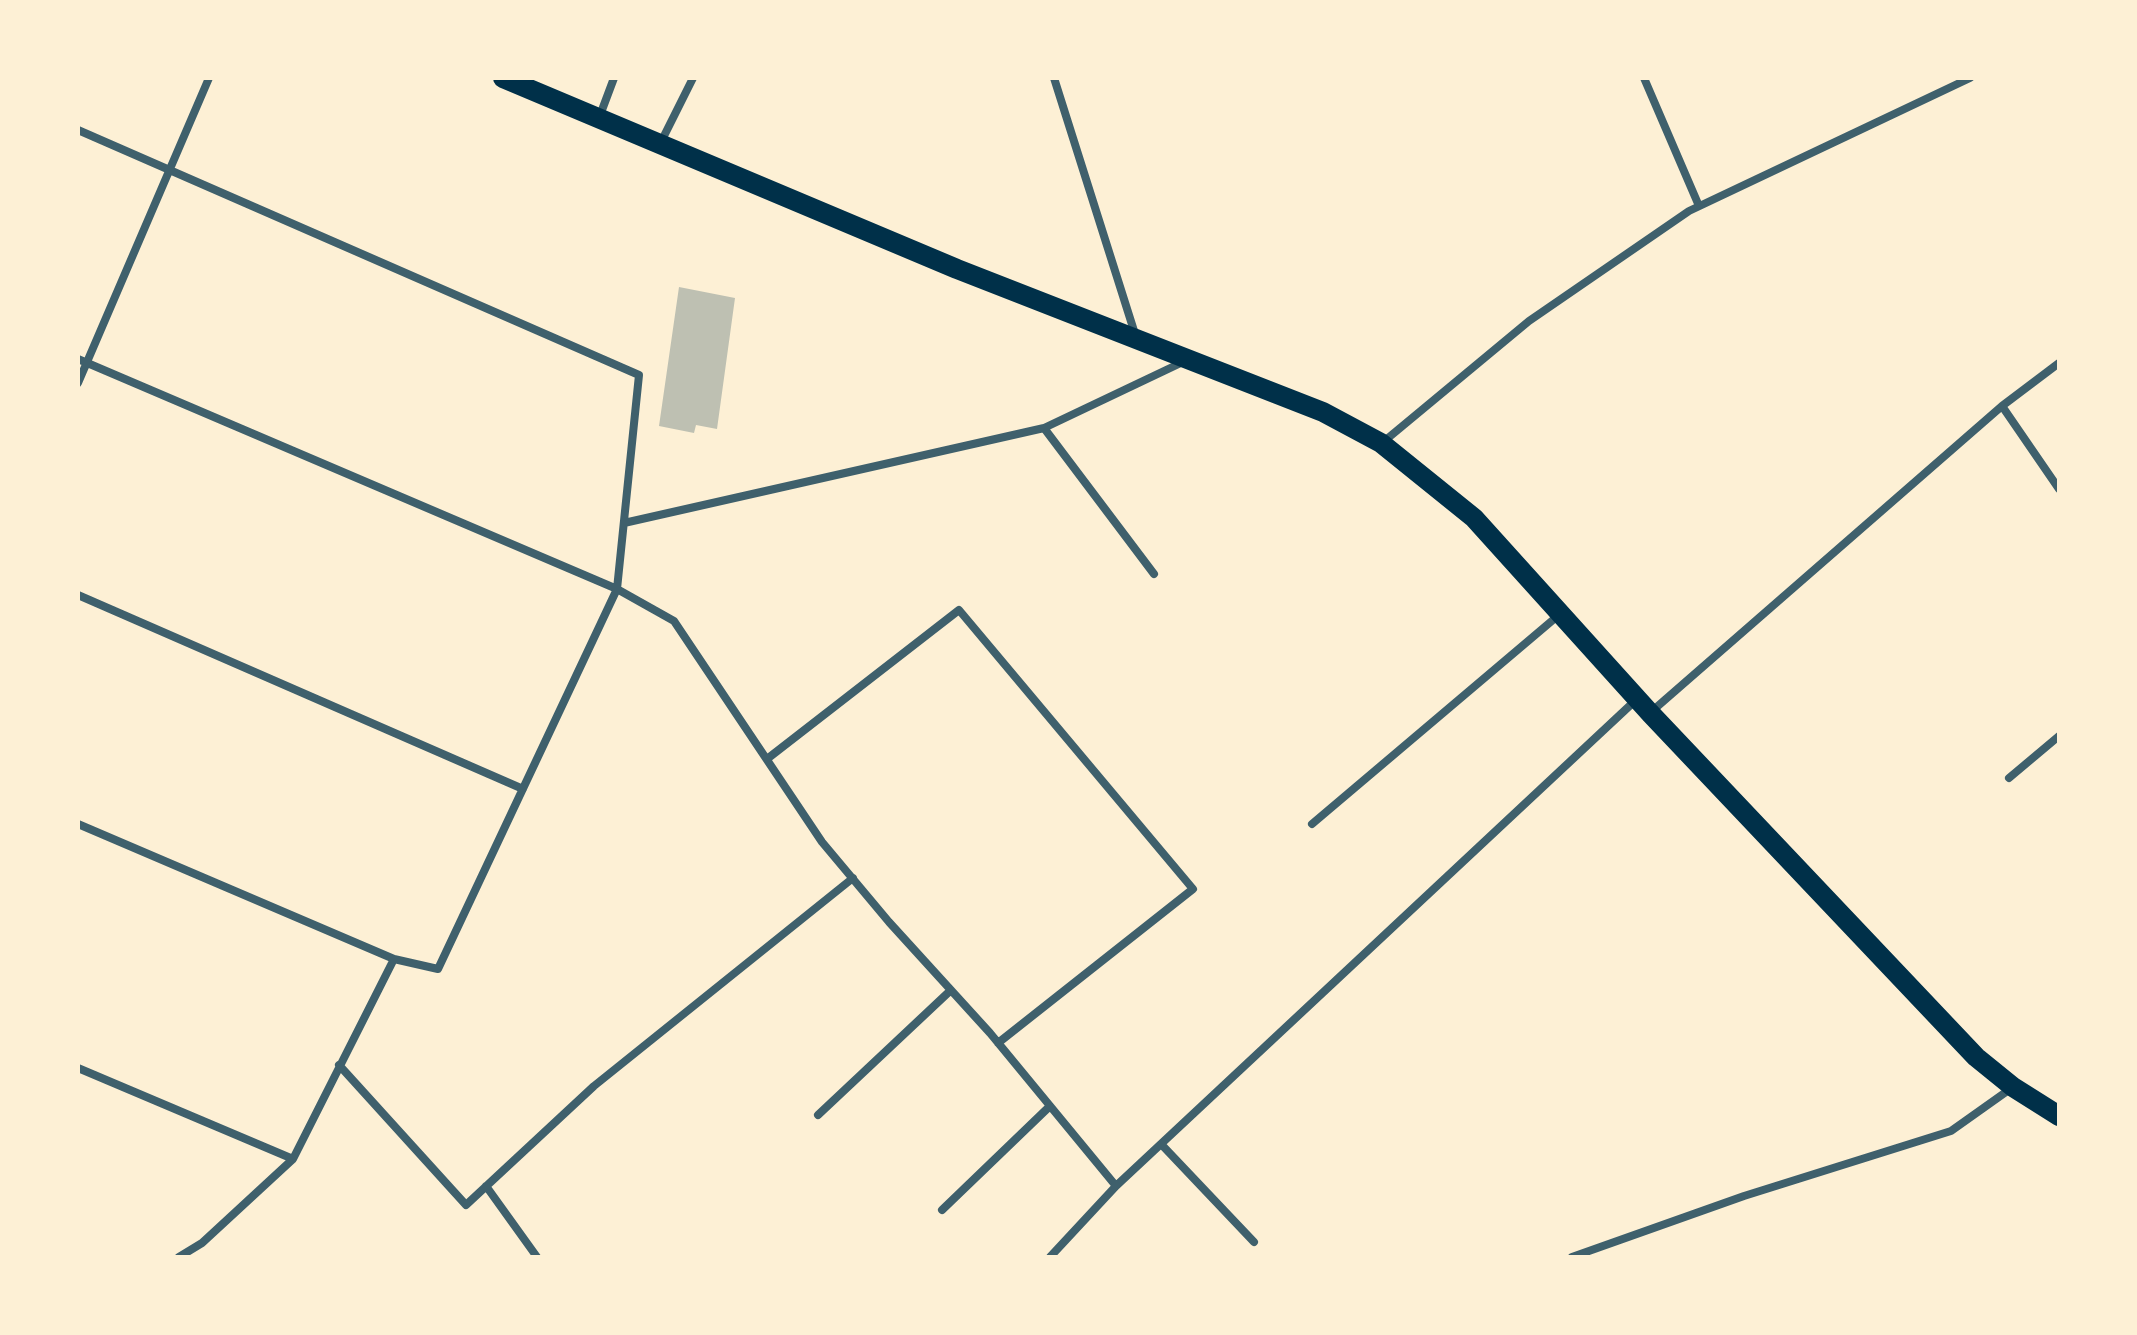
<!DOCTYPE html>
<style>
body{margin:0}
#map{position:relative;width:2137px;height:1335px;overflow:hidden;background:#fdf0d5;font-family:Ubuntu,sans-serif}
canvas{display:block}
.frame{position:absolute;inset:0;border:80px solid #fdf0d5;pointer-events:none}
</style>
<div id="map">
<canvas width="2137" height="1335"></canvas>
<div class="frame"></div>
</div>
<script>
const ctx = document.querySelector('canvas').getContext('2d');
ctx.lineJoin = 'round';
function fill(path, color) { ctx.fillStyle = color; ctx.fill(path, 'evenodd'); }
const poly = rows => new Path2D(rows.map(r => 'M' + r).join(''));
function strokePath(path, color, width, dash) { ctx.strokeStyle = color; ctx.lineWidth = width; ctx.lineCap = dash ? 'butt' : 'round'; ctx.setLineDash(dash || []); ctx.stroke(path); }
fill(poly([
 [679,287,735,298,717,429,696,425,694,433,659,426]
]), '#bec0b2');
strokePath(poly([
 [1054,78,1135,334],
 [1644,78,1699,206],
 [599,118,614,78],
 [78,130,639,375,617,589,438,969,394,959,293,1159,202,1243,179,1257],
 [661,142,693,78],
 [78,359,617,589,674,621,822,842,889,922,990,1033,1116,1186],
 [78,383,209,78],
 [2002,406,2059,489],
 [1044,428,1154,574],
 [1382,443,1529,321,1689,211,1970,78],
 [624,523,1044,428,1185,361],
 [78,595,523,789],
 [1651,712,2002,406,2059,363],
 [767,759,959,610,1193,889,998,1043],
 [2009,778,2059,736],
 [78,824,394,959],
 [1312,824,1560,614],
 [339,1065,466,1205,594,1086,853,878],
 [78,1068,293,1159],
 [818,1115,951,990],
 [1161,1144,1254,1242],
 [486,1186,537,1257],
 [942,1210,1050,1106],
 [1050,1257,1116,1186,1638,698],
 [1572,1257,1744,1196,1951,1131,2013,1087]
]), '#3f606c', 8);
strokePath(poly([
 [503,78,957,269,1323,412,1381,443,1474,518,1650,713,1976,1057,2013,1087,2059,1116]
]), '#003049', 20);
</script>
